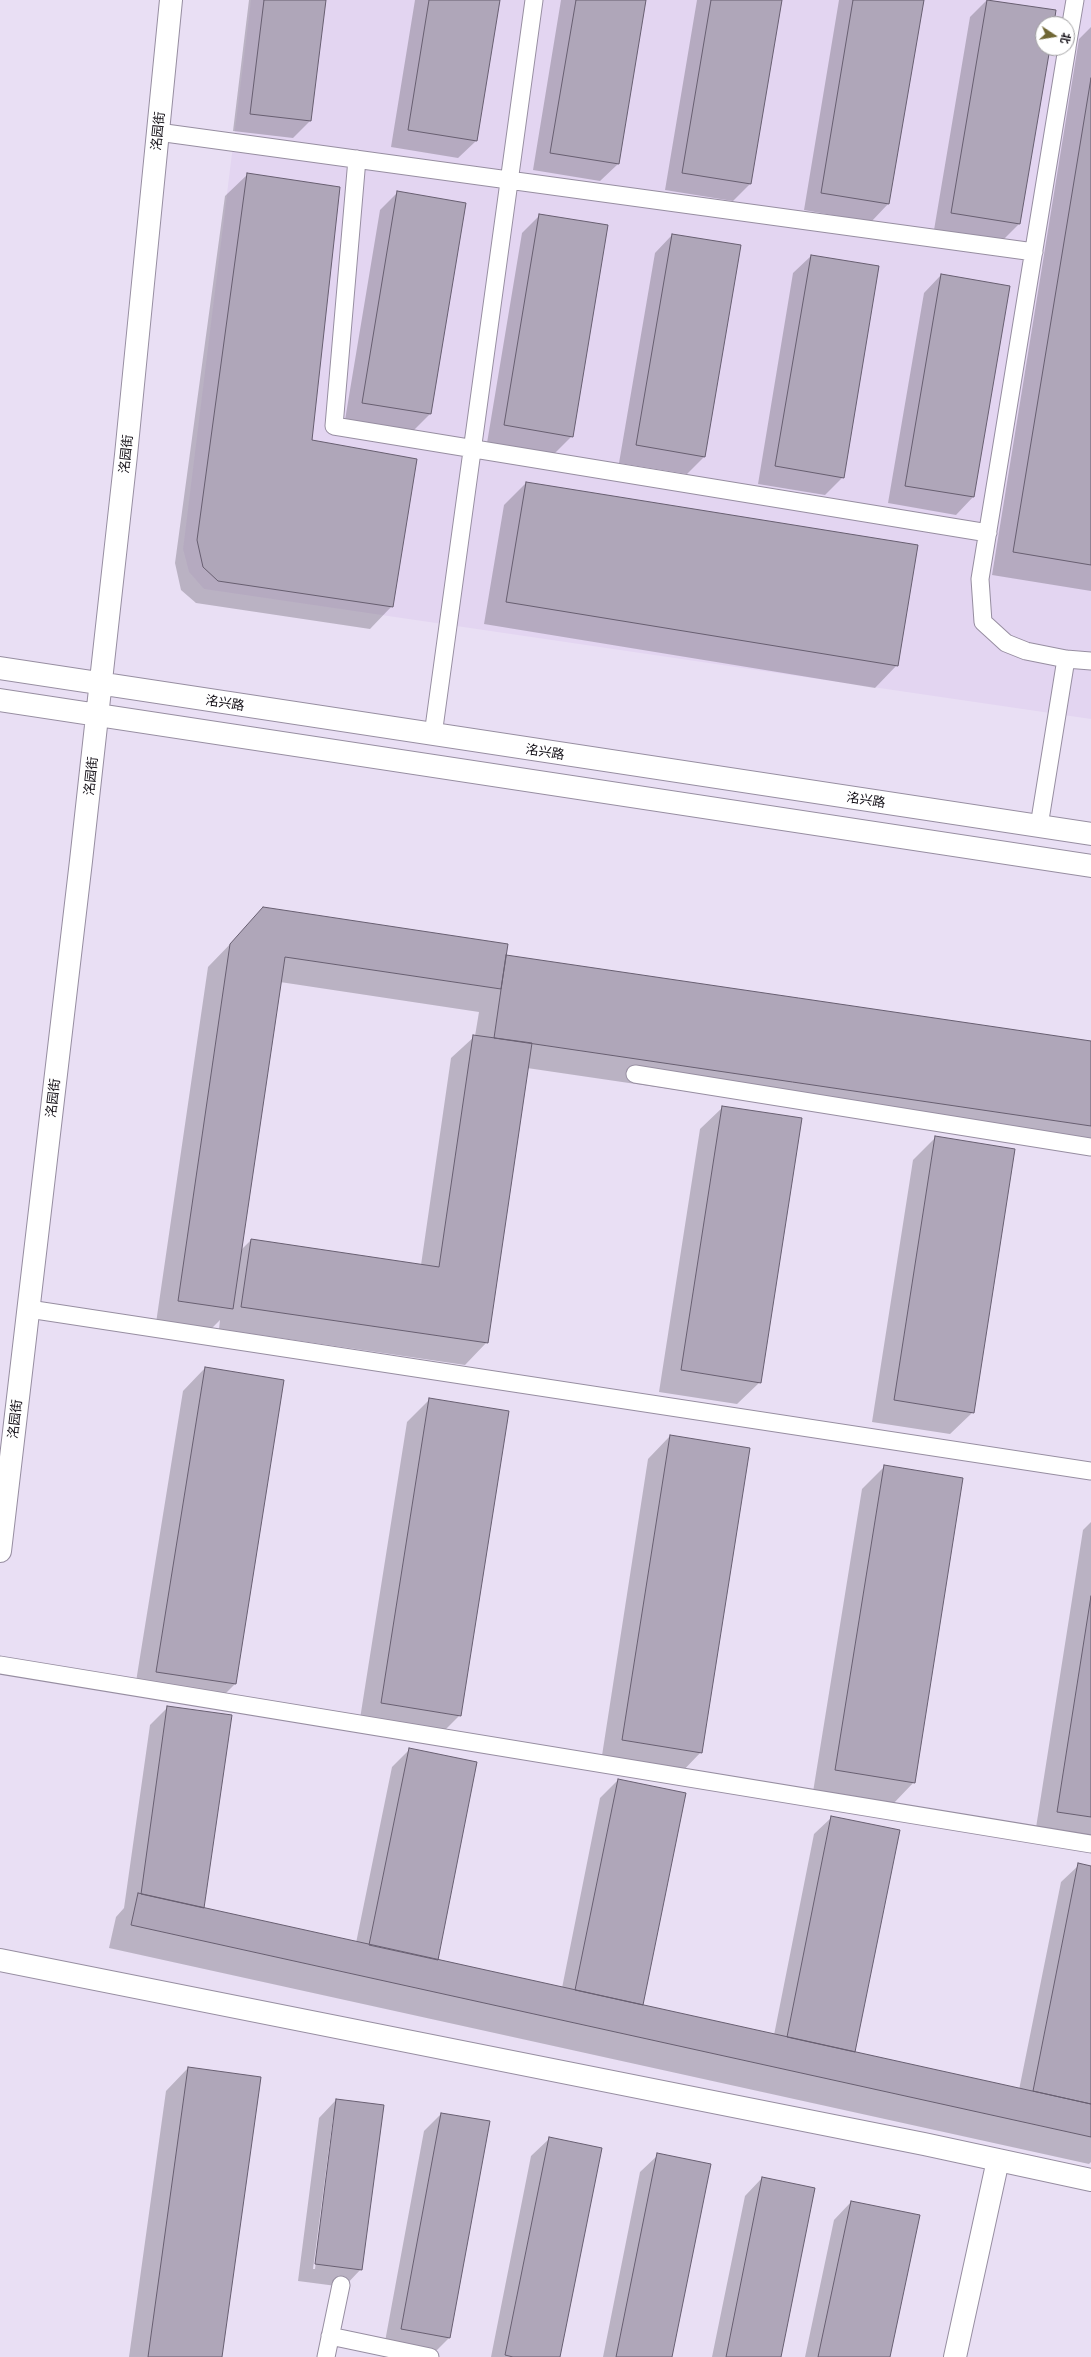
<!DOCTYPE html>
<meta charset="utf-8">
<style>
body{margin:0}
#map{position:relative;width:1091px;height:2357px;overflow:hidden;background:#e9dff4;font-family:Ubuntu,"Noto Sans SC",sans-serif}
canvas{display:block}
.north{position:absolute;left:1035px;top:16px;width:40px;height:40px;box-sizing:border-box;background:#fff;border:1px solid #a09fa1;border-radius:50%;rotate:102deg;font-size:11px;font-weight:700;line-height:16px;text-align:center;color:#120e15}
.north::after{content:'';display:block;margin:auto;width:14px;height:18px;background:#706734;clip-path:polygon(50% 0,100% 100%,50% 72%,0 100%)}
</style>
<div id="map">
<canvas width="1091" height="2357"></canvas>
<div class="north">北</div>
</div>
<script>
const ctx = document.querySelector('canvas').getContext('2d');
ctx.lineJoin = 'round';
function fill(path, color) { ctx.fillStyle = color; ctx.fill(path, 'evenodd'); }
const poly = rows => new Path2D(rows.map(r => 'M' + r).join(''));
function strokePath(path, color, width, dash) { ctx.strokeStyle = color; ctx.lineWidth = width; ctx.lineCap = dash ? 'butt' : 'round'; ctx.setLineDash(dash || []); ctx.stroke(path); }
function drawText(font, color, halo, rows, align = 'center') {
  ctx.font = font + ' Ubuntu,"Noto Sans SC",sans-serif'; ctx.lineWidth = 4; ctx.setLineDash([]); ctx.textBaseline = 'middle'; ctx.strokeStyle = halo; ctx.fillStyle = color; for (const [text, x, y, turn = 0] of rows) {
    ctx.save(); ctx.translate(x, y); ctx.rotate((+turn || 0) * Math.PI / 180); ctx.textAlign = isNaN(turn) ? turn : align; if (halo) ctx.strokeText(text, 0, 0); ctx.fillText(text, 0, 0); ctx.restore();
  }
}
fill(poly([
 [251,0,1091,0,1091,719,204,589,189,572,183,549],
 [1043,24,1067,24,1067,48,1043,48]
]), '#e3d5f1');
fill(poly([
 [249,0,325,0,310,121,293,138,233,131],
 [415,0,499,0,476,141,458,158,391,147],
 [561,0,645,0,618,164,600,181,533,170],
 [697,0,781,0,750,184,733,201,665,190],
 [839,0,923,0,888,204,871,222,804,210],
 [987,0,1055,11,1053,24,1043,24,1043,48,1049,48,1019,224,1002,241,934,230,970,17],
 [1091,27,1091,591,992,575,1079,39],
 [248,174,310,441,392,606,370,629,196,603,181,590,175,563,225,196],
 [398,192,465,204,430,414,412,432,345,420,380,210],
 [540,215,572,436,554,454,487,443,522,233],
 [672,235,704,457,687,474,619,463,655,253],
 [811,256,843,477,825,495,758,484,793,273],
 [941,275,1009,287,973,497,956,515,888,503,924,293],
 [526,483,897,665,875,688,484,624,504,505],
 [264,909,505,956,1091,1042,1091,1151,527,1068,487,1342,465,1365,219,1329,220,1320,209,1331,156,1323,208,967],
 [280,982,479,1012,475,1036,451,1058,421,1265,251,1240,240,1251],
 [723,1107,760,1382,737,1404,659,1392,700,1129],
 [936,1137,973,1412,950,1434,872,1422,913,1160],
 [205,1368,283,1381,235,1684,213,1706,134,1694,183,1391],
 [430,1399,460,1715,438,1737,359,1725,407,1422],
 [670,1436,701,1752,679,1775,601,1762,648,1459],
 [884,1467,914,1782,892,1805,813,1792,862,1489],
 [1091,1522,1091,1843,1035,1834,1083,1530],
 [168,1707,204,1908,356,1943,392,1767,410,1749,437,1959,562,1988,600,1798,618,1780,642,2006,774,2035,814,1834,832,1817,853,2053,1019,2090,1061,1882,1079,1865,1091,1867,1091,2162,1089,2164,109,1948,116,1917,124,1908,150,1725],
 [188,2068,221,2357,129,2357,166,2091],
 [336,2100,361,2269,344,2287,298,2281,319,2118],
 [333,2118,335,2118,315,2269,313,2269],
 [441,2114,449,2338,432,2355,384,2347,424,2131],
 [549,2139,559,2357,491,2357,531,2156],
 [658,2155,671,2357,603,2357,640,2172],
 [762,2178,780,2357,712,2357,745,2196],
 [851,2202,889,2357,805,2357,834,2220]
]), '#0003');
const building = poly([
 [264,0,326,0,311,121,250,114,264,0],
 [429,0,500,0,477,141,408,130,429,0],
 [576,0,646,0,619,164,550,153,576,0],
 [711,0,782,0,751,184,682,173,711,0],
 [853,0,924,0,889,204,821,193,853,0],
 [987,0,1056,10,1054,24,1043,24,1043,48,1050,48,1020,224,951,213,987,0],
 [1091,78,1091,565,1013,552,1091,78],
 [247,173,340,187,312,440,417,459,393,607,218,581,203,567,197,540,247,173],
 [397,191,466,203,431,414,362,403,397,191],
 [539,214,608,225,573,437,504,425,539,214],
 [672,234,741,245,705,457,636,445,672,234],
 [811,255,879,266,844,478,775,466,811,255],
 [941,274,1010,286,974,497,905,486,941,274],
 [526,482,918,545,898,666,506,602,526,482],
 [263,907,508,944,501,989,285,957,233,1309,178,1301,230,944,263,907],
 [506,955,1091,1041,1091,1126,494,1038,506,955],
 [473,1035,532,1043,488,1343,241,1307,251,1239,439,1267,473,1035],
 [722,1106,802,1118,761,1383,681,1370,722,1106],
 [935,1136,1015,1149,974,1413,894,1400,935,1136],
 [205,1367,284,1380,236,1684,156,1672,205,1367],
 [429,1398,509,1411,461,1716,381,1703,429,1398],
 [670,1435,750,1448,702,1753,622,1740,670,1435],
 [884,1465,963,1478,915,1783,835,1770,884,1465],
 [1091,1596,1091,1817,1057,1812,1091,1596],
 [167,1706,232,1715,204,1908,141,1894,167,1706],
 [409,1748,477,1762,438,1960,369,1945,409,1748],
 [618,1779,686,1793,643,2005,575,1990,618,1779],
 [831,1816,900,1830,855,2052,787,2037,831,1816],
 [1078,1863,1091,1866,1091,2104,1033,2091,1078,1863],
 [138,1893,1091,2104,1091,2137,131,1925,138,1893],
 [188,2067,261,2077,222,2357,148,2357,188,2067],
 [336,2099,384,2105,362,2270,315,2264,336,2099],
 [441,2113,490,2121,450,2338,401,2329,441,2113],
 [549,2137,602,2148,560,2357,513,2357,505,2355,549,2137],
 [657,2153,711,2164,672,2357,616,2357,657,2153],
 [762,2177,815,2188,781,2357,726,2357,762,2177],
 [851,2201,920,2215,890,2357,818,2357,851,2201]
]);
fill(building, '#afa6b9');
strokePath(building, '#685f71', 1);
const lane = poly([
 [1067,47,1075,0],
 [1067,48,980,579,983,622,1006,643,1026,651,1066,659,1091,661],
 [158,132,1034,252],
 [357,159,334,426,988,533],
 [433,735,534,0],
 [1039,826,1066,659],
 [635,1074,1091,1147],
 [29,1309,1091,1471],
 [0,1665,1091,1844],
 [330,2336,430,2357],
 [326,2357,341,2285]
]);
const secondary = poly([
 [0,668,1091,834],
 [0,700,1091,866],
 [0,1551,81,861,126,455,171,0],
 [0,1960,924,2144,1091,2180],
 [955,2357,998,2160]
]);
strokePath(lane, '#978ea1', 19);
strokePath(secondary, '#978ea1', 24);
strokePath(lane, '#fff', 17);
strokePath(secondary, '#fff', 22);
drawText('13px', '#120e15', '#fff', [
 ["洺园街",158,131,-84],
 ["洺园街",126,454,-84],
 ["洺兴路",225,703,9],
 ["洺兴路",545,752,9],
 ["洺园街",91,776,-84],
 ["洺兴路",866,800,9],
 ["洺园街",53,1098,-83],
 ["洺园街",15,1419,-83]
]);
</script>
